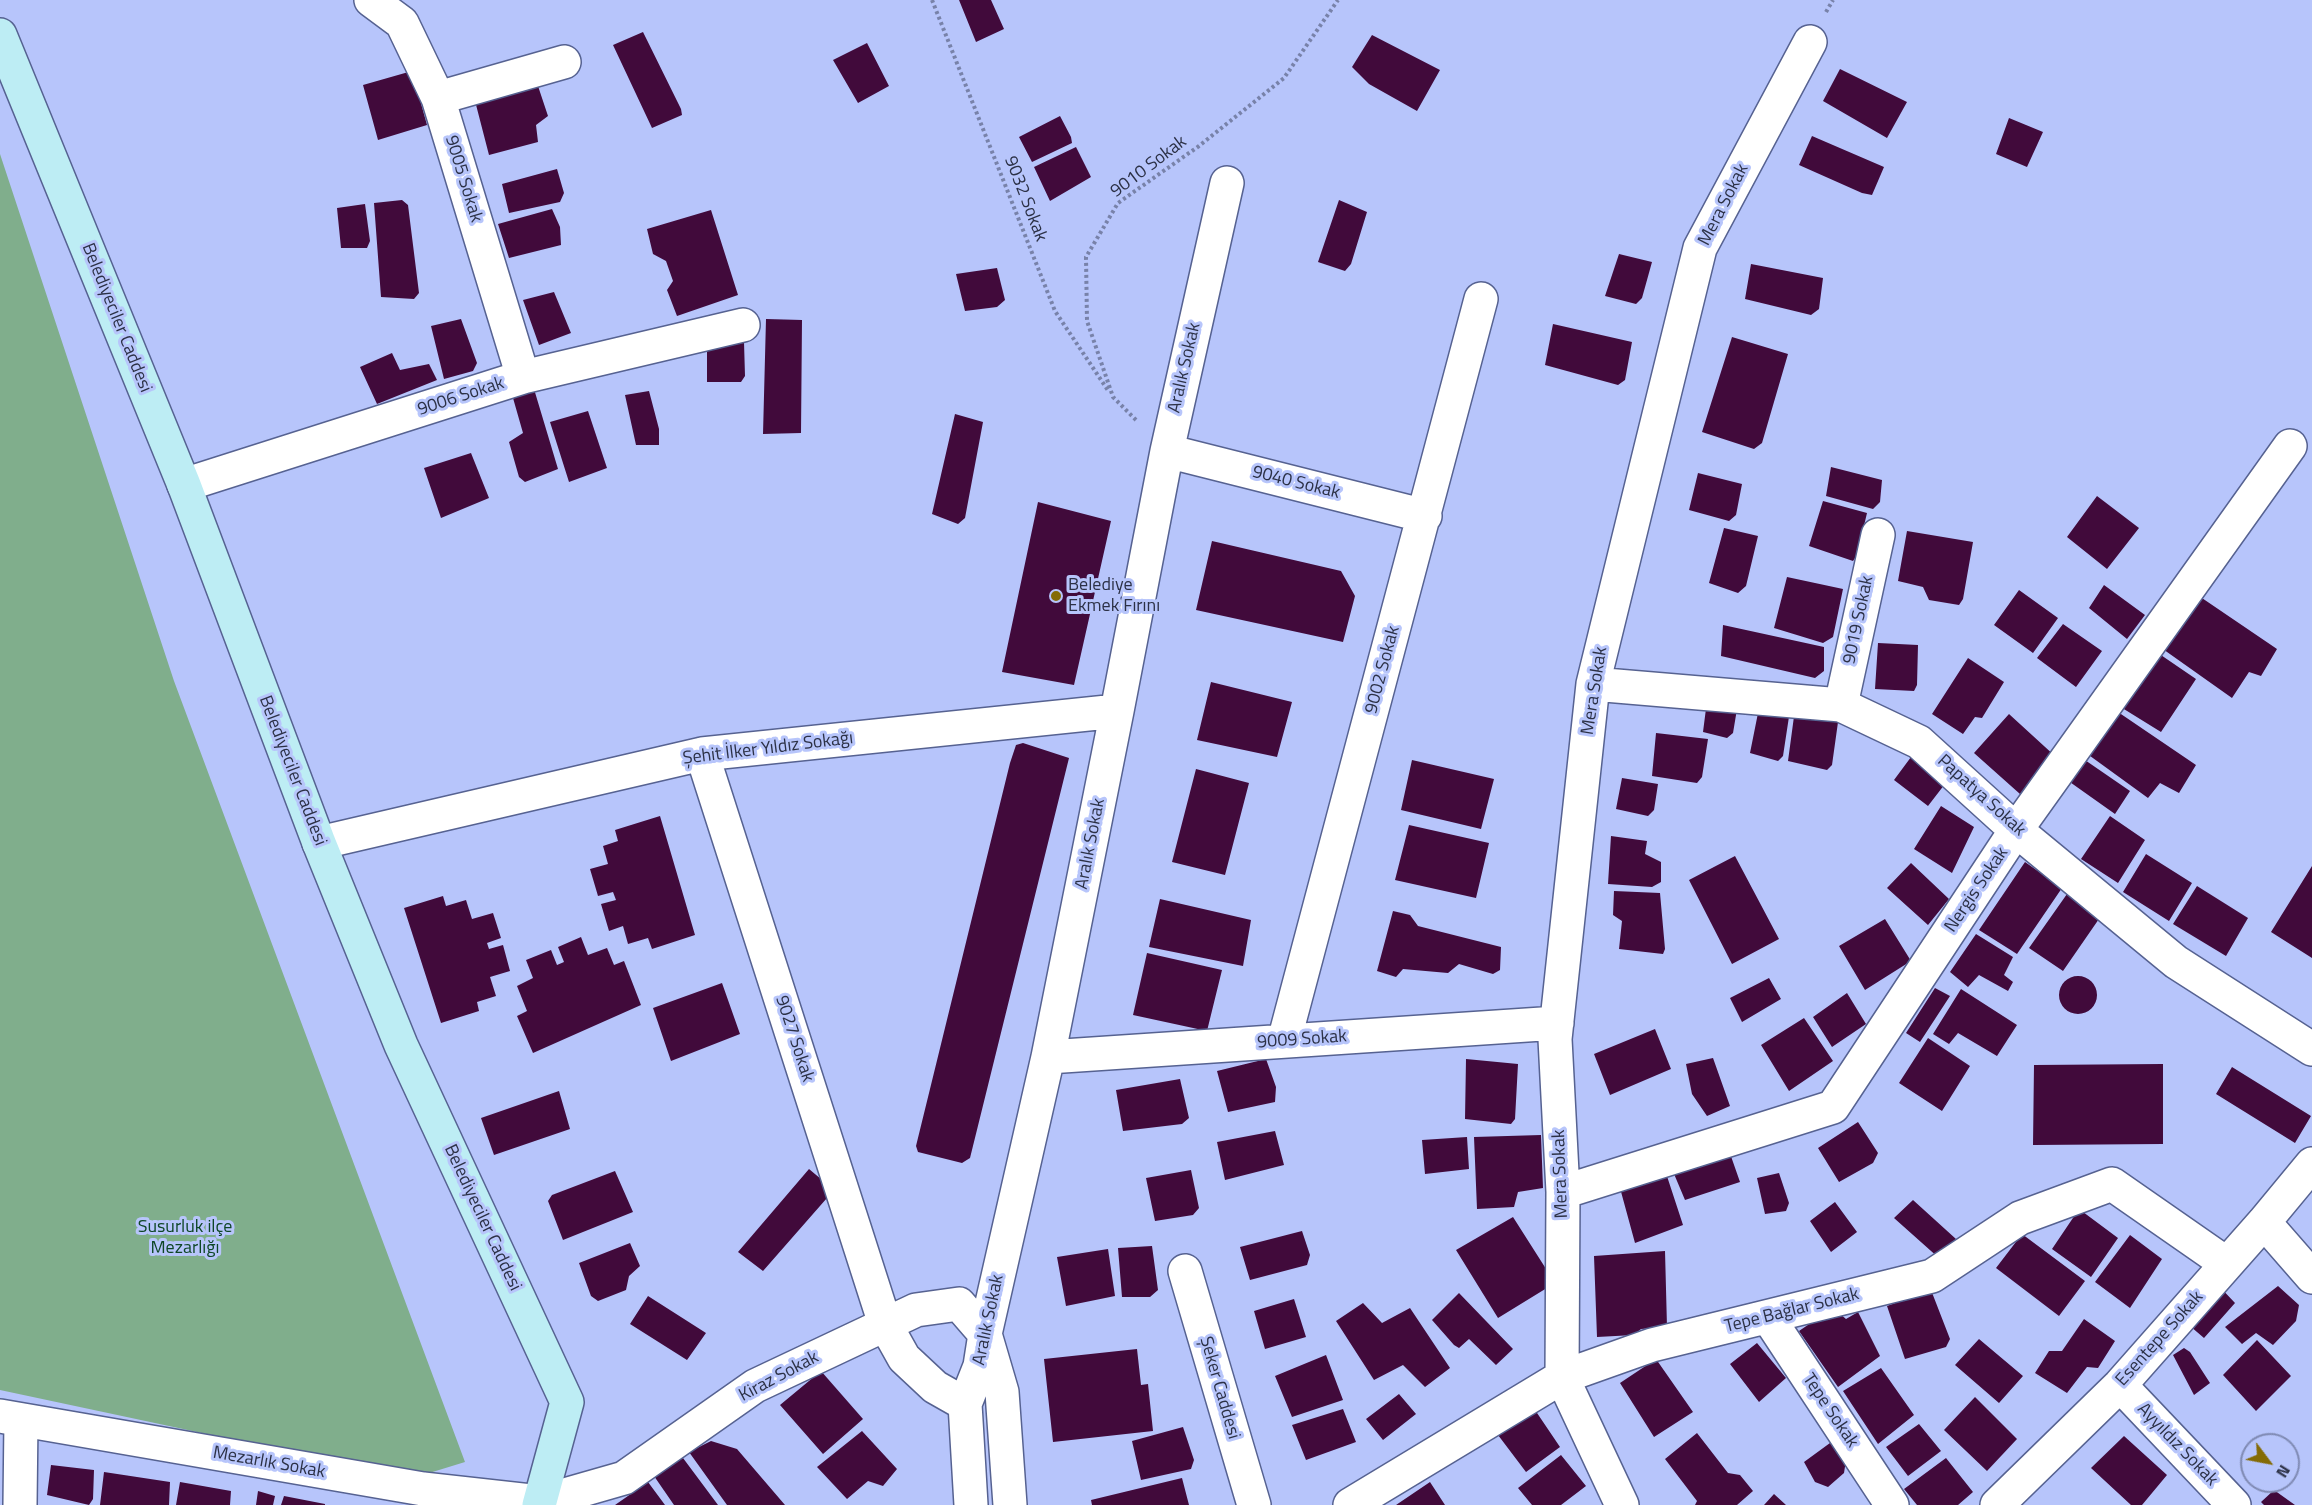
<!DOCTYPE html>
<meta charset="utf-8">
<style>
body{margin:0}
#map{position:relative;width:2312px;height:1505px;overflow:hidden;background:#b7c5fb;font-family:"Titillium Web",sans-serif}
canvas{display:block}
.north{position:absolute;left:2240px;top:1433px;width:60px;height:60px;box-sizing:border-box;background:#b7c5fb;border:2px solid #7f8ab3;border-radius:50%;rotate:122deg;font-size:16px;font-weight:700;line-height:24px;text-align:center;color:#2c3146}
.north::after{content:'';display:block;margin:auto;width:21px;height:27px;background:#846b06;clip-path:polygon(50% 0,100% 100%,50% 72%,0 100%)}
</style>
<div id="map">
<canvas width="2312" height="1505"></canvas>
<div class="north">N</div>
</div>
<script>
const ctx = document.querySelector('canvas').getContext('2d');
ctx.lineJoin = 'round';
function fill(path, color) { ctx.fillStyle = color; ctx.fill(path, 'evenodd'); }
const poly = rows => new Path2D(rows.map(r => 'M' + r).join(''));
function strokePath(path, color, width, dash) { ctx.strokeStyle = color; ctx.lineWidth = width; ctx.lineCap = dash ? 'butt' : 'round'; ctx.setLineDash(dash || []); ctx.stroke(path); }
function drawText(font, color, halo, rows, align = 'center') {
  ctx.font = font + ' "Titillium Web",sans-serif'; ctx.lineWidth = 6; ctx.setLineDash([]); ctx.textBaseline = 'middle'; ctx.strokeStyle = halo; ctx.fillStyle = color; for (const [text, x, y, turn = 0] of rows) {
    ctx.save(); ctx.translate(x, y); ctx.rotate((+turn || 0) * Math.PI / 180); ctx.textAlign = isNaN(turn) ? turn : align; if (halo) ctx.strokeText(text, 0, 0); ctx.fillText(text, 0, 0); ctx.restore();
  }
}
fill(poly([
 [0,154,174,681,465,1462,413,1478,0,1390]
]), '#80ae8c');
fill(poly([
 [959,0,991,0,1004,29,976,42],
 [643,32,681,109,682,115,652,128,613,45],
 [1372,35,1440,70,1417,111,1369,84,1352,67],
 [867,43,889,86,858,103,833,60],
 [1840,69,1907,102,1887,138,1823,101],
 [412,71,427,125,378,140,363,85],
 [536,80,548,116,536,125,538,142,489,155,474,97],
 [1060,116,1071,137,1072,143,1032,162,1019,137],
 [2009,118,2043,132,2027,167,1996,154],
 [1812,136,1884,167,1872,195,1862,193,1799,165],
 [1076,147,1091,177,1050,201,1034,167],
 [557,169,564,193,560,202,509,213,502,184],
 [402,200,408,205,419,293,414,299,381,297,374,203],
 [1339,200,1367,212,1351,264,1345,271,1318,262],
 [365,204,370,241,367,248,341,248,337,208],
 [552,209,560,227,561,245,509,258,498,224],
 [711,210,738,295,677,316,667,290,673,281,666,261,653,254,647,229],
 [1619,254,1652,262,1642,298,1636,304,1605,296],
 [1751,264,1823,278,1819,309,1811,315,1745,299],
 [997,268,1005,300,997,307,965,311,956,274],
 [554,292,571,333,539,345,523,300],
 [461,319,477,363,473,371,444,379,431,326],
 [766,319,802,320,801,433,763,434],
 [1553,324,1632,342,1625,380,1618,385,1545,365],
 [1732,337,1788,354,1762,443,1754,449,1702,432],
 [744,342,745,376,741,382,707,382,707,343],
 [392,353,400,370,429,364,437,380,377,404,360,367],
 [521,388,534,389,558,469,525,482,519,477,509,442,523,433,513,398],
 [649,391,659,429,659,445,636,445,625,395],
 [588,411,607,468,569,482,550,422],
 [955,414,983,422,965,518,958,524,932,514],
 [471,453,489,498,441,518,424,468],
 [1831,467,1882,480,1880,502,1873,509,1826,496],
 [1698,473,1742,484,1736,515,1729,521,1689,510],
 [2097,496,2139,528,2107,569,2067,537],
 [1823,501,1867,513,1857,555,1853,561,1809,546],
 [1038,502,1111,521,1074,685,1002,672],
 [1724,528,1758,536,1746,586,1738,593,1709,583],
 [1907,531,1973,542,1963,599,1959,605,1929,600,1923,587,1898,581],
 [1212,541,1341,571,1355,596,1343,642,1196,610],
 [1787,577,1843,589,1833,637,1823,643,1774,628],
 [2104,585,2145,615,2127,639,2089,608],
 [2019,590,2058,618,2033,653,1994,625],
 [2196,594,2277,649,2261,676,2249,672,2232,698,2160,647],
 [2063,624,2102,651,2076,687,2037,658],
 [1723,625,1824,647,1824,671,1815,678,1721,656],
 [1878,643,1918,645,1917,685,1914,691,1875,689],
 [2155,651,2196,679,2161,732,2119,706],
 [1968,658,2004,682,1982,718,1975,717,1963,734,1932,714],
 [1211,682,1292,702,1277,757,1197,740],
 [1708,693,1739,697,1733,733,1727,738,1703,732],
 [1760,703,1790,710,1783,756,1778,761,1750,753],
 [1795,709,1839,715,1832,765,1827,770,1788,761],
 [2115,710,2196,765,2179,793,2160,783,2148,798,2086,753],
 [2009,714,2056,757,2020,794,1974,753],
 [1656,733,1708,739,1702,777,1697,783,1652,776],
 [1023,743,1069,758,970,1158,962,1163,918,1152,916,1146,1010,763,1016,745],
 [1914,753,1948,780,1928,806,1894,780],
 [2082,758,2130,791,2115,814,2067,780],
 [1412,760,1494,779,1481,829,1401,810],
 [1196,769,1249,783,1225,875,1172,862],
 [1622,778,1658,784,1654,810,1648,816,1616,809],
 [1941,806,1974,827,1952,873,1914,849],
 [660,816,695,935,652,949,648,938,628,944,623,926,609,931,601,904,616,900,613,892,598,896,590,869,608,864,603,846,618,841,615,830],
 [2110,816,2145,840,2118,883,2081,859],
 [1409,825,1489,843,1476,898,1395,880],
 [1611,836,1647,841,1645,854,1661,862,1661,882,1652,887,1608,884],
 [2146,854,2192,883,2169,921,2123,892],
 [1735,856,1779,939,1732,964,1689,880],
 [2025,862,2062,888,2017,954,1979,930],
 [1911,863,1949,899,1928,925,1887,888],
 [2312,866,2312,958,2271,932],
 [2197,886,2248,918,2226,956,2173,924],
 [1614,891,1660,893,1665,949,1663,954,1619,949,1622,921,1613,915],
 [2067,894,2101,916,2063,971,2029,948],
 [443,896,446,906,466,900,472,919,493,913,501,938,487,943,489,949,503,945,510,971,490,977,496,996,477,1002,479,1011,441,1023,404,908],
 [1160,899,1251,920,1243,966,1149,947],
 [1393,911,1410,915,1418,926,1501,947,1500,970,1493,974,1459,964,1448,973,1403,969,1396,977,1377,971],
 [1885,919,1911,961,1865,990,1839,946],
 [1976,934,2013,957,2004,975,2013,982,2008,991,1979,975,1968,987,1950,972],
 [581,937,588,955,607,948,614,965,624,961,641,1005,533,1053,517,1016,527,1011,517,986,533,978,526,960,551,950,557,965,564,962,558,947],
 [1147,953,1222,970,1207,1031,1133,1015],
 '2059 995a19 19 0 1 1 38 0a19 19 0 1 1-38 0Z',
 [1769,978,1781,999,1742,1022,1730,998],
 [722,983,740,1034,671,1061,653,1008],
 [1935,988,1950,996,1920,1042,1906,1033],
 [1961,989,2017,1025,1997,1056,1958,1033,1949,1044,1933,1034],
 [1847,993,1866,1024,1832,1047,1813,1017],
 [1804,1018,1833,1061,1789,1091,1761,1045],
 [1655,1029,1671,1069,1610,1095,1594,1054],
 [1928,1038,1970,1066,1942,1111,1899,1083],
 [1713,1058,1730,1106,1707,1116,1692,1094,1686,1064],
 [1266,1059,1276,1087,1275,1102,1228,1112,1217,1071],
 [1466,1059,1518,1064,1515,1119,1511,1124,1465,1119],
 [2163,1064,2163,1144,2033,1145,2034,1065],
 [2232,1067,2311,1116,2295,1143,2216,1094],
 [1180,1079,1189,1118,1182,1124,1123,1131,1116,1090],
 [559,1091,570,1129,494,1155,481,1118],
 [1858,1122,1878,1153,1873,1163,1839,1182,1818,1148],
 [1275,1131,1284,1165,1225,1180,1217,1142],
 [1541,1135,1543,1188,1518,1192,1514,1207,1477,1209,1474,1137],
 [1467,1137,1469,1169,1425,1174,1422,1140],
 [1726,1142,1740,1182,1685,1200,1669,1162],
 [1663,1164,1683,1225,1635,1243,1617,1177],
 [809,1169,834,1190,763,1271,738,1252],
 [1191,1170,1199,1208,1193,1215,1155,1221,1146,1178],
 [615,1171,633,1212,563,1240,548,1201,552,1195],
 [1779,1173,1789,1203,1786,1211,1765,1214,1757,1178],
 [1913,1200,1956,1239,1940,1259,1894,1218],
 [1835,1202,1857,1232,1831,1252,1810,1221],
 [2079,1209,2118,1238,2091,1277,2052,1249],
 [1513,1217,1555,1283,1498,1318,1456,1250],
 [1302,1231,1310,1255,1307,1265,1250,1280,1240,1247],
 [2022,1234,2085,1281,2059,1316,1996,1268],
 [2130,1235,2162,1259,2130,1308,2095,1282],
 [630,1243,640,1266,629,1276,626,1290,598,1301,591,1296,579,1263],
 [1152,1246,1158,1290,1150,1297,1122,1297,1118,1248],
 [1108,1249,1115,1296,1066,1306,1057,1257],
 [1665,1251,1667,1327,1641,1329,1634,1335,1597,1337,1594,1256],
 [2218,1285,2235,1303,2204,1338,2183,1320],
 [2278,1286,2299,1305,2296,1321,2273,1345,2256,1333,2242,1344,2225,1327],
 [1931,1290,1950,1339,1946,1347,1905,1359,1887,1306],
 [1459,1293,1513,1349,1496,1365,1469,1339,1459,1348,1454,1345,1432,1320],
 [648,1296,706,1333,687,1360,630,1324],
 [1294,1299,1306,1337,1265,1349,1254,1311],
 [1363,1303,1382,1323,1410,1308,1450,1368,1425,1387,1403,1365,1374,1380,1336,1321],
 [1833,1308,1846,1319,1858,1312,1880,1356,1838,1387,1799,1331],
 [2084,1319,2115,1341,2098,1368,2087,1367,2067,1393,2035,1373,2049,1351,2062,1351],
 [1979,1339,2023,1376,1999,1403,1955,1365],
 [2257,1340,2291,1376,2256,1411,2223,1375],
 [1757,1343,1786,1378,1759,1402,1730,1364],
 [2184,1348,2190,1352,2210,1383,2194,1395,2173,1355],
 [1137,1349,1141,1385,1148,1384,1153,1431,1053,1442,1044,1359],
 [1326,1355,1343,1400,1292,1417,1275,1376],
 [1656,1359,1693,1412,1654,1437,1620,1383],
 [1881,1368,1914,1415,1878,1444,1843,1391],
 [821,1371,863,1419,823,1454,780,1405],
 [1399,1394,1416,1414,1383,1440,1366,1419],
 [1975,1397,2017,1439,1987,1471,1944,1430],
 [1343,1409,1356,1442,1306,1460,1292,1425],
 [1535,1410,1560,1447,1526,1472,1498,1435],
 [1919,1424,1941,1451,1908,1476,1886,1447],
 [1183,1427,1194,1460,1191,1469,1141,1480,1132,1441],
 [862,1431,897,1469,883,1486,868,1481,847,1499,817,1467],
 [1697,1433,1728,1473,1740,1475,1753,1491,1737,1505,1695,1505,1697,1501,1665,1459],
 [2124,1436,2167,1475,2142,1505,2131,1505,2091,1468],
 [711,1441,737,1449,785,1505,727,1505,689,1452],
 [1830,1443,1846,1460,1844,1473,1828,1487,1815,1482,1804,1462],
 [1561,1455,1586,1486,1561,1505,1532,1505,1518,1488],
 [683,1458,718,1505,674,1505,654,1476],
 [1946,1458,1973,1492,1958,1505,1917,1505,1904,1489],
 [51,1465,94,1470,93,1499,89,1505,47,1495],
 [104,1472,170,1482,169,1505,100,1505],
 [1182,1478,1189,1505,1092,1505,1091,1500],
 [180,1482,231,1491,230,1505,176,1505],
 [648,1482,665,1505,615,1505],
 [1430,1482,1445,1505,1396,1505],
 [2274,1490,2295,1505,2264,1505,2261,1502],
 [258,1491,275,1496,273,1505,256,1505],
 [1774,1494,1786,1505,1764,1505],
 [284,1496,325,1504,325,1505,281,1505]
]), '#410a3b');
const street = poly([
 [371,0,402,23,438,98,523,377],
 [438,98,564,62],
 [1167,451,1425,516],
 [184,485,523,377,743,325],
 [1593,684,1841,705,1919,742,2016,830,2176,962,2312,1049],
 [1841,705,1878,535],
 [702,754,885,1324,904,1358,935,1387,965,1404],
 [319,843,702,754,1117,711],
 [1284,1041,1481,299],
 [1048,1057,1557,1023],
 [1563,1192,1833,1107,2016,830,2290,446],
 [2264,1222,2312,1277],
 [1185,1271,1254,1505],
 [1768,1317,1892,1505],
 [2120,1385,2234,1505],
 [0,1416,423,1489,540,1502,624,1478,755,1386,916,1310,959,1304,985,1334,1002,1392,1010,1505],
 [20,1505,21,1420],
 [971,1505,965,1404,980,1366,985,1334,1048,1057,1117,711,1167,451,1227,183],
 [1350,1505,1562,1377,1652,1345,1932,1276,2020,1218,2112,1184,2227,1264],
 [1622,1505,1562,1377,1563,1192,1555,1039,1593,684,1700,248,1810,42],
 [1997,1505,2120,1385,2264,1222,2312,1164]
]);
const secondary = poly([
 [0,35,184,485,319,843,401,1045,567,1402,539,1505]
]);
strokePath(street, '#566291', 36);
strokePath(secondary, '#566291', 36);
strokePath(poly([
 [932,0,1055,311,1109,392],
 [1826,12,1833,0],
 [1136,420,1113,397,1087,321,1086,257,1118,203,1199,146,1284,78,1338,0]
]), '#7882a9', 4, [3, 3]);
strokePath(street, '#fff', 33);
strokePath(secondary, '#bdedf4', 33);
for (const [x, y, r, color] of [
 [1056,596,6,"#846b06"]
]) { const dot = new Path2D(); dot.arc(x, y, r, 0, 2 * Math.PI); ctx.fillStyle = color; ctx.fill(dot); strokePath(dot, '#b7c5fb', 2); }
drawText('18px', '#2c3146', '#b7c5fb', [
 ["9010 Sokak",1149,167,-37],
 ["9005 Sokak",463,179,73],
 ["9032 Sokak",1025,199,69],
 ["Mera Sokak",1724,205,-63],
 ["Belediyeciler Caddesi",116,318,68],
 ["Aralık Sokak",1185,368,-77],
 ["9006 Sokak",461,397,-18],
 ["9040 Sokak",1296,483,14],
 ["9019 Sokak",1859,620,-78],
 ["9002 Sokak",1383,670,-75],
 ["Mera Sokak",1595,691,-81],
 ["Şehit İlker Yıldız Sokağı",768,749,-7],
 ["Belediyeciler Caddesi",292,771,69],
 ["Papatya Sokak",1981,796,42],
 ["Aralık Sokak",1091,844,-79],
 ["Nergis Sokak",1977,890,-56],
 ["9027 Sokak",794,1039,72],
 ["9009 Sokak",1302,1040,-4],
 ["Mera Sokak",1561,1174,-92],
 ["Belediyeciler Caddesi",482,1218,65],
 ["Tepe Bağlar Sokak",1792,1311,-14],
 ["Aralık Sokak",989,1320,-78],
 ["Esentepe Sokak",2160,1339,-48],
 ["Kiraz Sokak",779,1377,-28],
 ["Şeker Caddesi",1219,1388,74],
 ["Tepe Sokak",1830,1411,56],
 ["Ayyıldız Sokak",2177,1445,46],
 ["Mezarlık Sokak",269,1463,10]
]);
drawText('18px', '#2c3146', '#b7c5fb', [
 ["Belediye",1068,586],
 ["Ekmek Fırını",1068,607]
], 'left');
drawText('18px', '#0e4625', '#b7c5fb', [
 ["Susurluk ilçe",185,1228],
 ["Mezarlığı",185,1249]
]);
</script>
